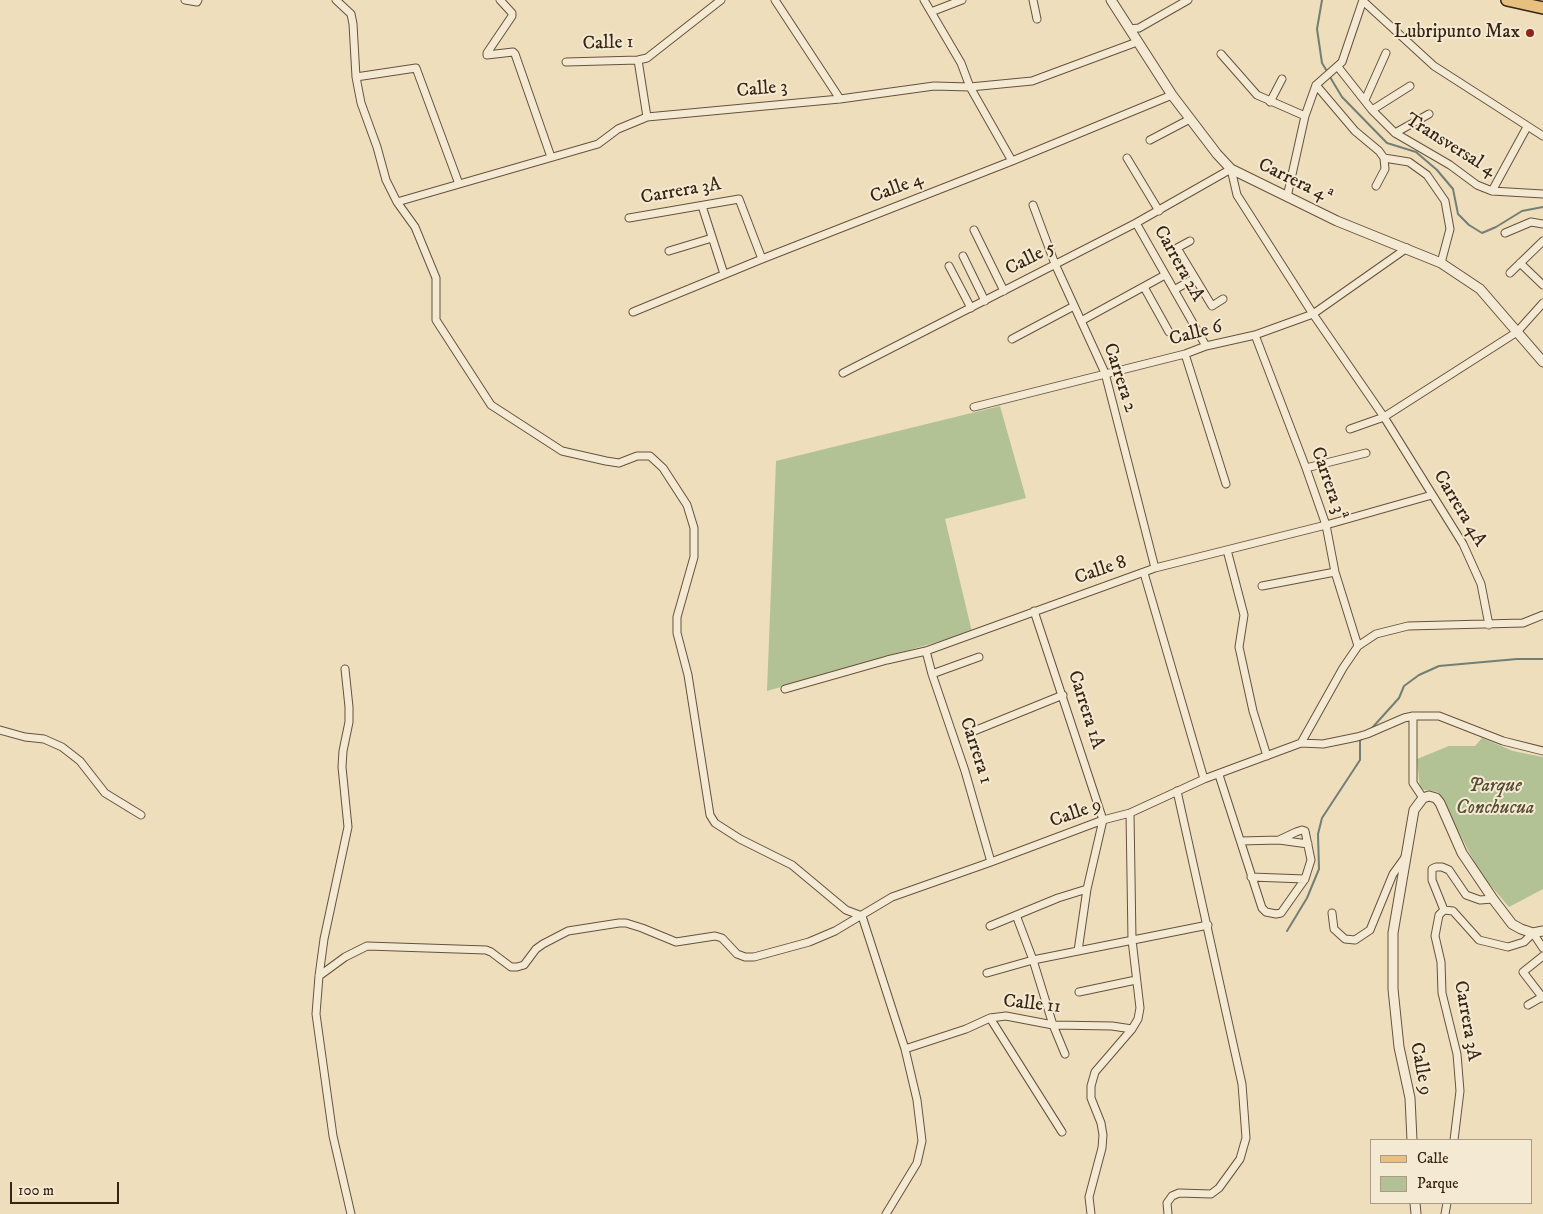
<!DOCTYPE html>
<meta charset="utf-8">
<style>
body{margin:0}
#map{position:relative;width:1543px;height:1214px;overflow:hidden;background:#eedebc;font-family:"IM FELL DW Pica",serif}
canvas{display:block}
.legend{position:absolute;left:1370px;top:1139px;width:162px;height:65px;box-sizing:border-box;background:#f4ead3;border:1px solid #a99b86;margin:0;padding:6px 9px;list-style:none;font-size:15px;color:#382413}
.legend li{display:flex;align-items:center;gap:10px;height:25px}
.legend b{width:25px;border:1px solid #a99b86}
.scale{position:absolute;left:10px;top:1182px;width:109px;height:22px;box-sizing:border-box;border:2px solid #382413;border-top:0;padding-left:6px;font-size:15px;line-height:18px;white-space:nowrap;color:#382413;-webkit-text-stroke:4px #f4ead3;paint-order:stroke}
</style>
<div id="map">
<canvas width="1543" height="1214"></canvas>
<ul class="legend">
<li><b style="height:6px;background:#e7bf7e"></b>Calle</li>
<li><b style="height:14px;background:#b3c295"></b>Parque</li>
</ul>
<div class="scale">100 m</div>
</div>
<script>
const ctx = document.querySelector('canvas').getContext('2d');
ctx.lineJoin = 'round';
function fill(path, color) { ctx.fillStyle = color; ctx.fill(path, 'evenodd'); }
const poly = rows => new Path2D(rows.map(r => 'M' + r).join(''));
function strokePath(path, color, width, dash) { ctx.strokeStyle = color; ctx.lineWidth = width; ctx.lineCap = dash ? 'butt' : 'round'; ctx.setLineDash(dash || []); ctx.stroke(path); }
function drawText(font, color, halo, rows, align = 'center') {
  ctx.font = font + ' "IM FELL DW Pica",serif'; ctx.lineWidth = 4; ctx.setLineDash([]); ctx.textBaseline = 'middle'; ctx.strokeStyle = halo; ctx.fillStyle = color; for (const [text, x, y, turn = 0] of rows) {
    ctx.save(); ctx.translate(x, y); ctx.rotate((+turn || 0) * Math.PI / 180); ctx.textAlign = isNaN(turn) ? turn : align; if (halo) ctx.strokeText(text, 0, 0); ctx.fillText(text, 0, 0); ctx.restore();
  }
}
fill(poly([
 [1000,406,1026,498,945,519,972,632,767,691,776,461],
 [1482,738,1513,751,1543,757,1543,889,1509,907,1480,873,1438,792,1420,789,1417,759,1449,746,1475,746]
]), '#b3c295');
strokePath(poly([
 [1322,0,1317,29,1322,63,1328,73],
 [1330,77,1342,97,1387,143,1416,152,1437,170,1453,189,1458,214,1469,225,1482,233,1496,227,1522,211,1543,207],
 [1372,728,1399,698,1404,686,1419,675,1439,666,1517,659,1543,659],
 [1287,931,1307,898,1319,869,1318,834,1322,818,1360,760,1360,741,1363,737]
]), '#737f76', 2);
const minor = poly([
 [185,0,197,2,198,0],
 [336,0,351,14,353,24,356,77,361,103,377,147,386,180,397,202,415,227,436,278,436,320,491,405,562,451,606,461,619,463,637,456,650,456,663,468,687,505,694,528,694,557,677,617,677,633,688,675,710,815,715,823,740,839,792,865,846,910,862,916],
 [500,0,512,13,512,16,487,53,487,55,513,52,515,54,551,157],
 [775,0,840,99],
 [924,0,961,63,970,87,1012,161],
 [1033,0,1037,19],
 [1363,1,1434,66,1543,136],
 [931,12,962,0],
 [1129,29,1139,28,1188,0],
 [1221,54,1257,95,1305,116],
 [638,60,647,117],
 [566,62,638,60,647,58,721,0],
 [1338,67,1372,110,1395,133,1450,165,1477,185,1492,191,1543,194],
 [356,77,416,68,459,184],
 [1316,85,1355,131,1379,151,1384,158,1385,169,1376,186],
 [1365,100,1386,53],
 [1270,102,1282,79],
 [1372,110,1410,86],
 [1395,133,1429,114],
 [1150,140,1190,119],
 [1127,158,1159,211],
 [1384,158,1409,162,1427,175,1445,201,1450,229,1441,263],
 [1492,191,1527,127],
 [1287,197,1305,116,1316,85,1342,62,1363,0],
 [397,202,598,144,618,129,647,117,840,99,934,86,970,87,1032,81,1137,42],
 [1033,205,1055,264,1105,373,1155,568],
 [702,206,724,274],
 [629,218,739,199,762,259],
 [1136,223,1206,346],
 [974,230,1004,291],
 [1505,233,1531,222,1543,224],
 [1190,241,1177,248,1212,306,1223,299],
 [669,251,712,238],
 [963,256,985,301],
 [1520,263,1543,285],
 [949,266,971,308],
 [1510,273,1543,241],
 [1144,287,1169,332],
 [1174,290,1195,278],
 [633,312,762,259,1012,161,1172,95],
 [1081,321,1165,275],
 [1255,335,1306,468,1326,525,1335,572,1358,646],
 [1012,339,1074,306],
 [1185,354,1226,484],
 [843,373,1136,223,1231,169,1237,195,1313,314,1384,417,1463,544,1481,584,1489,625],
 [974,407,1185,354,1206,346,1255,335,1313,314,1407,248],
 [1350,429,1384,417,1517,332,1543,303],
 [1306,468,1366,453],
 [1227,550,1244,615,1239,647,1253,711,1267,756],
 [1144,573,1204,779],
 [1262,586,1335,572],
 [1034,611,1103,820],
 [926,651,932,674,965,771,991,862],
 [345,669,349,707,349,722,343,751,342,767,348,827,324,939,319,976,316,1014,333,1136,351,1214],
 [932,674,979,657],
 [785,689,887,660,926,651,1155,568,1326,525,1432,495],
 [1413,716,1413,783,1423,798],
 [0,730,25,737,44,739,62,747,80,761,105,793,141,815],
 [974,731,1063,695],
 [1301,743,1343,668,1358,646,1376,634,1408,626,1523,623,1543,615],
 [1219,775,1262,908,1266,912,1276,914,1281,913,1305,879,1311,860,1305,831,1302,830,1296,832,1279,840],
 [1241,841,1279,840,1308,844],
 [1251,877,1305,879],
 [1444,910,1439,915,1435,936,1441,962,1442,993,1457,1054,1460,1091,1454,1140],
 [1444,910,1453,911,1479,940,1508,947,1524,942,1533,933,1543,948],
 [1444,910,1432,880,1432,869,1436,867,1442,867,1449,870,1466,895,1480,900,1493,899],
 [1332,913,1334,929,1345,939,1355,940,1370,930,1393,874,1406,856],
 [1016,915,1033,960,1053,1025,1065,1054],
 [862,916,905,1049,917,1100,922,1141,917,1163,886,1214],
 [990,926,1058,898,1087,889],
 [1078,951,1087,889,1103,820],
 [1543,956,1523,972,1543,998],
 [987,973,1033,960,1208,925],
 [319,976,345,957,367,946,486,950,491,952,511,967,517,967,524,965,536,949,543,944,568,931,619,923,626,923,642,928,676,942,715,936,722,938,737,954,745,957,754,957,809,942,835,931,892,897,991,862,1103,820,1130,813,1204,779,1301,743,1323,744,1357,737,1367,734,1404,718,1413,716,1439,716,1503,741,1543,751],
 [1079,992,1136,980],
 [1528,1005,1542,997],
 [990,1018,1062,1132],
 [905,1049,966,1029,990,1018,1006,1016,1053,1025,1112,1026,1132,1029],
 [1091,1214,1089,1197,1102,1148,1103,1135,1101,1123,1091,1098,1091,1086,1095,1072,1132,1029,1138,1019,1140,1008,1132,940,1130,813],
 [1168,1214,1167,1203,1172,1196,1179,1193,1211,1194,1219,1188,1240,1159,1246,1138,1242,1084,1177,791],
 [1445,1214,1447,1203]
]);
const tertiary = poly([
 [1111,0,1172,95,1217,154,1231,169,1337,221,1441,263,1480,289,1543,362],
 [1412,1140,1410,1098,1399,1047,1393,989,1393,933,1414,810,1423,798,1429,796,1436,798,1440,803,1462,853,1493,899,1512,924,1521,929,1533,933,1543,931],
 [1415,1203,1416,1214]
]);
const primary = poly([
 [1507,0,1543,8]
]);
strokePath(minor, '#66523d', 9);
strokePath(tertiary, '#66523d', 11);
strokePath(primary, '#382413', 14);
strokePath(minor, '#f4ead3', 7);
strokePath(tertiary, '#f4ead3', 9);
strokePath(primary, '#e7bf7e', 11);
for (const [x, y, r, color] of [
 [1530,33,5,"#8f2418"]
]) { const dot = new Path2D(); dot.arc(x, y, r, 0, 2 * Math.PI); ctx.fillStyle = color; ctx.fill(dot); strokePath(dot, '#f4ead3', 2); }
drawText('19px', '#382413', '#f4ead3', [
 ["Lubripunto Max",1520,33]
], 'right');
drawText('19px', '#382413', '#f4ead3', [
 ["Calle 1",608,44,-2],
 ["Calle 3",762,90,-5],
 ["Transversal 4",1450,146,32],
 ["Carrera 4ª",1295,182,26],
 ["Calle 4",897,189,-21],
 ["Carrera 3A",681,192,-10],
 ["Calle 5",1031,259,-27],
 ["Carrera 2A",1178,264,61],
 ["Calle 6",1196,334,-15],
 ["Carrera 2",1119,378,72],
 ["Carrera 3ª",1328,484,71],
 ["Carrera 4A",1459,509,59],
 ["Calle 8",1101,571,-19],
 ["Carrera 1A",1085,710,72],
 ["Carrera 1",975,751,72],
 ["Calle 9",1076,814,-20],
 ["Calle 11",1032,1005,6],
 ["Carrera 3A",1466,1021,80],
 ["Calle 9",1420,1069,79]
]);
drawText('italic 19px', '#574c34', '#f4ead3', [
 ["Parque",1495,787],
 ["Conchucua",1495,809]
]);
</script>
